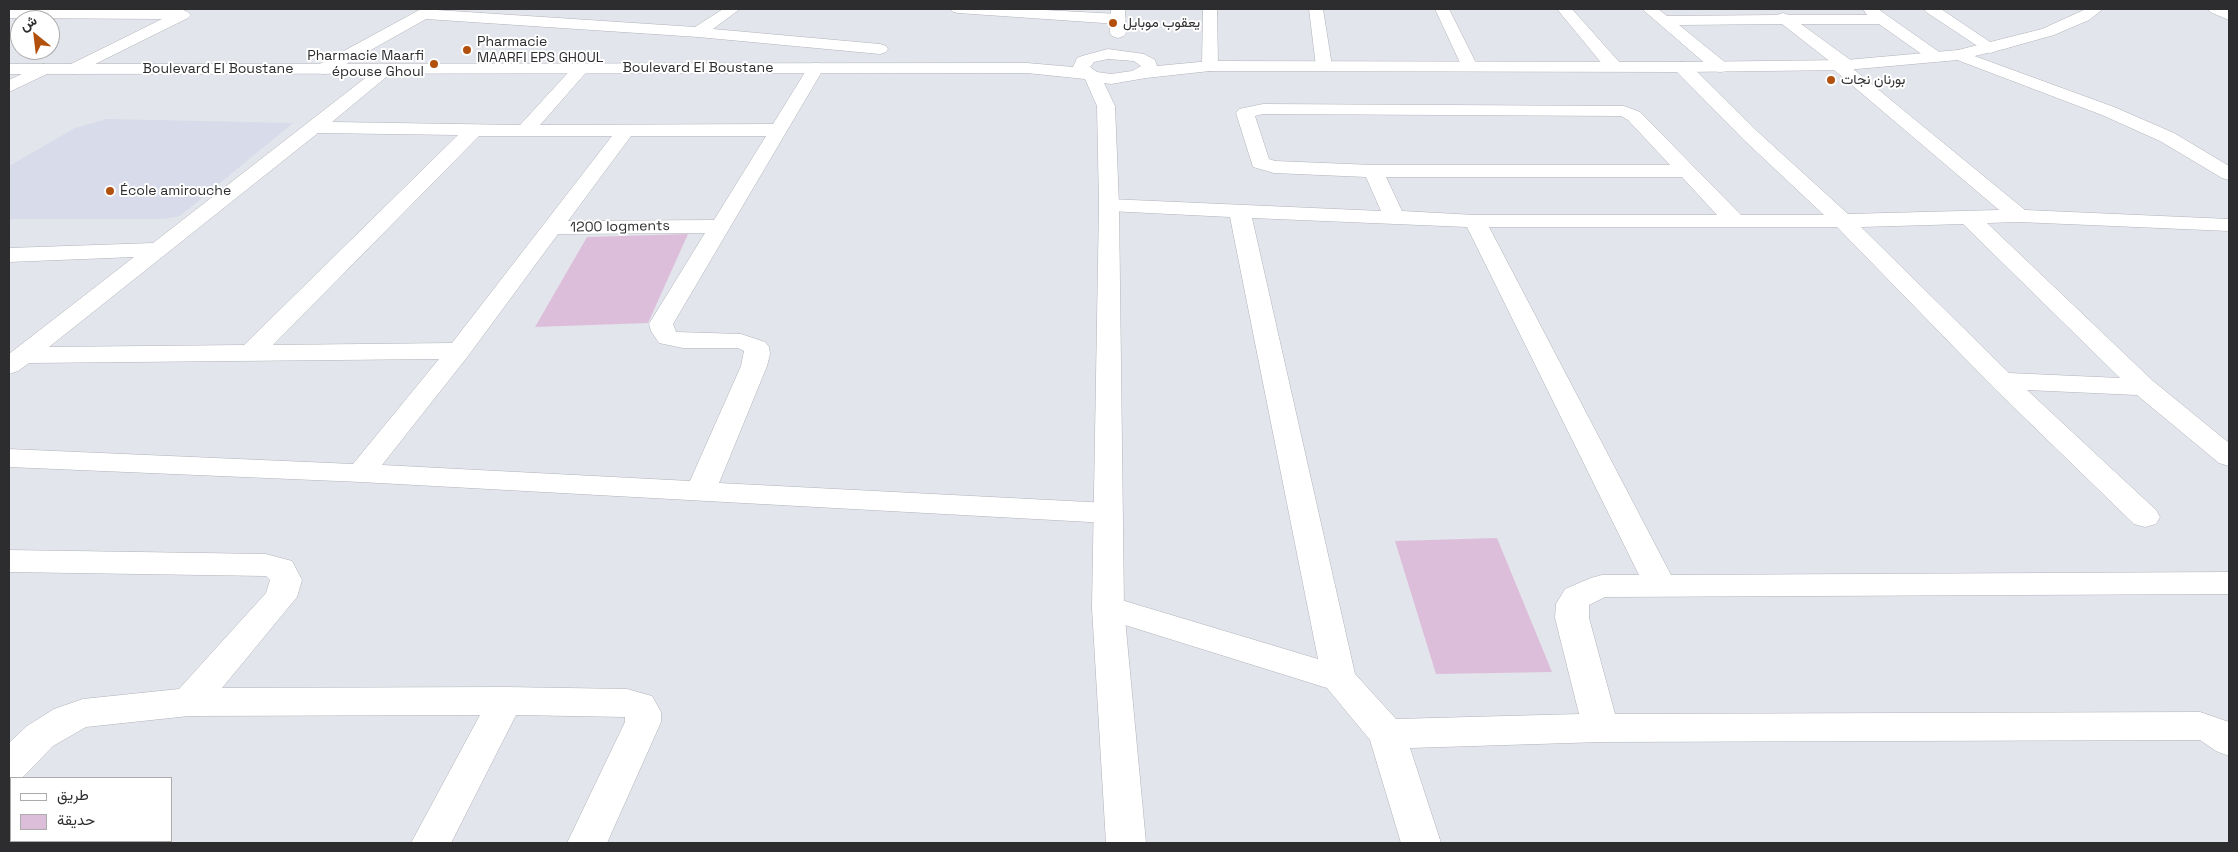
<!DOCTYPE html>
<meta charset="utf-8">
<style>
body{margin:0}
#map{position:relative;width:2238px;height:852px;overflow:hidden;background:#e3e5ec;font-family:"Space Grotesk",Vazirmatn,sans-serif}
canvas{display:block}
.frame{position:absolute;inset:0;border:10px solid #2d2d30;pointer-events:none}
.legend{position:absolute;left:10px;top:777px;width:162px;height:65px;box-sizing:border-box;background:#fff;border:1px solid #ababac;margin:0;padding:6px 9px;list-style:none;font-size:15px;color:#2d2d30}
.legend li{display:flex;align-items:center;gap:10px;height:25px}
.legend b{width:25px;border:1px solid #ababac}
.north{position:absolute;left:10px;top:10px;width:50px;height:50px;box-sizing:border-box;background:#fff;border:1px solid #ababac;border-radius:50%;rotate:331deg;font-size:14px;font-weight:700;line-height:20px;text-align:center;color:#2d2d30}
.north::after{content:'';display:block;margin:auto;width:18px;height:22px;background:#b2510d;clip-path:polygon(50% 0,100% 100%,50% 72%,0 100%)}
</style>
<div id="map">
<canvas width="2238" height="852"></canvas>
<div class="frame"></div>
<ul class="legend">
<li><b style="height:6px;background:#fff"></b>طريق</li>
<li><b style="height:14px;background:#ddbeda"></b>حديقة</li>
</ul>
<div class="north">ش</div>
</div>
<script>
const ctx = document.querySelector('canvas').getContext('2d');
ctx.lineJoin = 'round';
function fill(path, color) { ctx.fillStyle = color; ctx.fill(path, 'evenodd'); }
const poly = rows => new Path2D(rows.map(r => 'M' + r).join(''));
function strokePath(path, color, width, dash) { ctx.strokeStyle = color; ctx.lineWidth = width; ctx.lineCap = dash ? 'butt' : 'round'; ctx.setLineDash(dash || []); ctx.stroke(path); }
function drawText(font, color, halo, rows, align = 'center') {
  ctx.font = font + ' "Space Grotesk",Vazirmatn,sans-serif'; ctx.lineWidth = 4; ctx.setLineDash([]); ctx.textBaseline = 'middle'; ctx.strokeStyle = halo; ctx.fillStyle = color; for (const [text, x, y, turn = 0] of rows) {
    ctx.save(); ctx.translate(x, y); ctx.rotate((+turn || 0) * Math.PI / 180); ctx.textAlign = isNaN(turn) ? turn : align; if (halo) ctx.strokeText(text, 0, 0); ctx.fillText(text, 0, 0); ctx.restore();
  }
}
fill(poly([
 [107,119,293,123,180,216,164,219,9,219,9,166,75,128]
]), '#d8dbe9');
fill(poly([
 [688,234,648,323,535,327,587,237],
 [1497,538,1552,672,1436,674,1395,541]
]), '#ddbeda');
const minor = poly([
 [9,9,183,10,188,12,191,15,188,18,75,74,69,73,67,69,69,65,162,19,9,18,9,9],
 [421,9,695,27,723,9,740,9,713,29,880,44,886,46,888,49,886,52,880,54,698,37,426,19,330,73,324,74,318,73,316,69,318,65,421,9],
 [951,9,1026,9,1118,14,1123,16,1126,19,1123,22,1118,24,958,13,953,12,951,9],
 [1203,9,1217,9,1218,66,1216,70,1210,71,1204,70,1202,66,1203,9],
 [1309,9,1323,9,1332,66,1330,70,1324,71,1318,70,1316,66,1309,9],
 [1435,9,1449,9,1478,67,1476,71,1464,71,1462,67,1435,9],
 [1557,9,1572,9,1620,63,1622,67,1620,71,1608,71,1557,9],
 [1642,9,1658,9,1667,16,1777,15,1783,13,1789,15,1867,15,1863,9,1878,9,1942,54,1944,57,1942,60,1930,60,1879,24,1801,24,1852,61,1854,65,1852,68,2025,210,2229,219,2229,231,2019,222,1987,223,2153,381,2229,443,2229,466,2219,463,2137,395,2027,390,2156,510,2160,517,2156,524,2145,527,2134,524,1993,387,1837,227,1489,227,1671,575,2229,572,2229,594,1605,597,1589,605,1589,618,1615,714,2200,712,2229,722,2229,756,2216,751,2200,740,1601,742,1410,748,1441,843,1401,843,1370,740,1327,688,1096,616,1092,608,1096,600,1108,596,1318,659,1230,217,1109,211,1102,209,1099,205,1102,201,1109,199,1381,211,1366,177,1274,173,1253,167,1236,113,1239,109,1263,104,1624,106,1640,112,1741,215,1824,215,1744,140,1676,71,1674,67,1676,63,1682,62,1688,63,1758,132,1848,214,1999,210,1833,69,1831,65,1832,63,1782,24,1679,25,1726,63,1728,67,1726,71,1720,72,1714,71,1642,9],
 [1263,114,1621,116,1628,120,1670,165,1373,165,1275,161,1269,159,1255,116,1263,114],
 [1386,177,1682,177,1717,215,1475,215,1402,211,1386,177],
 [1252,218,1467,227,1639,575,1602,575,1591,578,1565,589,1556,604,1555,618,1579,714,1396,719,1355,674,1252,218],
 [1963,224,2120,378,2009,373,1861,227,1963,224],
 [1924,9,1941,9,1999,48,1997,51,1991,53,1985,51,1926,12,1924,9],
 [2208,9,2229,10,2229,20,2210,12,2208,9],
 [1958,50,2114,107,2174,133,2229,166,2229,180,2222,178,2160,141,2102,115,1952,58,1950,55,1952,52,1958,50],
 [582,63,588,64,590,68,540,125,773,124,810,64,816,63,822,64,824,68,673,324,676,332,741,334,765,342,769,347,770,354,767,366,719,483,1108,503,1119,506,1123,513,1119,520,1108,523,361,482,9,467,9,449,353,464,439,359,29,363,18,371,9,374,9,354,134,257,9,262,9,248,153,243,382,65,394,65,396,69,332,122,520,125,576,64,582,63],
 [318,133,458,135,244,345,49,347,318,133],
 [479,136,612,136,452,343,273,345,479,136],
 [631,136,766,136,714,220,568,221,631,136],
 [705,233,649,324,651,331,659,343,683,348,738,348,744,351,741,366,690,481,382,465,468,356,558,234,705,233],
 [43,64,49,65,51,69,49,73,9,92,9,80,43,64],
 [9,550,266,554,292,561,302,580,297,597,222,688,505,687,627,689,652,696,661,712,661,722,607,843,567,843,625,722,625,717,516,715,451,843,411,843,480,715,189,716,86,727,53,746,22,778,11,778,11,782,9,782,9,743,27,726,54,709,83,699,179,689,266,593,270,580,266,576,9,572,9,550]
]);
const secondary = poly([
 [1111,9,1125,9,1126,33,1124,36,1118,38,1112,36,1110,33,1111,9],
 [2086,9,2103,9,2089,20,2054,35,2004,49,1958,60,1846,70,1682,72,1210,71,1146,78,1111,84,1104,83,1115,106,1119,205,1124,608,1146,843,1106,843,1092,608,1099,205,1097,106,1085,79,1027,73,9,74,9,64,1027,63,1073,67,1077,58,1082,56,1108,49,1144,54,1155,60,1157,66,1210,61,1682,62,1846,60,1958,50,2042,29,2086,9],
 [1108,59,1134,61,1141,66,1132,71,1111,74,1097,72,1090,67,1094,62,1108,59]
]);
strokePath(minor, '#b1b2b9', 1);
strokePath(secondary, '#b1b2b9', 1);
fill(minor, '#fff');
fill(secondary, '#fff');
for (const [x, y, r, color] of [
 [1113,23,5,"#b2510d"],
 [467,50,5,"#b2510d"],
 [434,64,5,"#b2510d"],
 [1831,80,5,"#b2510d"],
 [110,191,5,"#b2510d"]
]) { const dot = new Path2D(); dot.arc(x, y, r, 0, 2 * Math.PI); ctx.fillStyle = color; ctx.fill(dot); strokePath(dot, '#fff', 2); }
drawText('14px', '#2d2d30', '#fff', [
 ["يعقوب موبايل",1123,23],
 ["Pharmacie",477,42],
 ["MAARFI EPS GHOUL",477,58],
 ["Pharmacie Maarfi",424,56,"right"],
 ["épouse Ghoul",424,72,"right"],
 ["بورنان نجات",1841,80],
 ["École amirouche",120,191]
], 'left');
drawText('14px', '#2d2d30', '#fff', [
 ["Boulevard El Boustane",698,68],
 ["Boulevard El Boustane",218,69],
 ["1200 logments",620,227,-1]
]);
</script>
